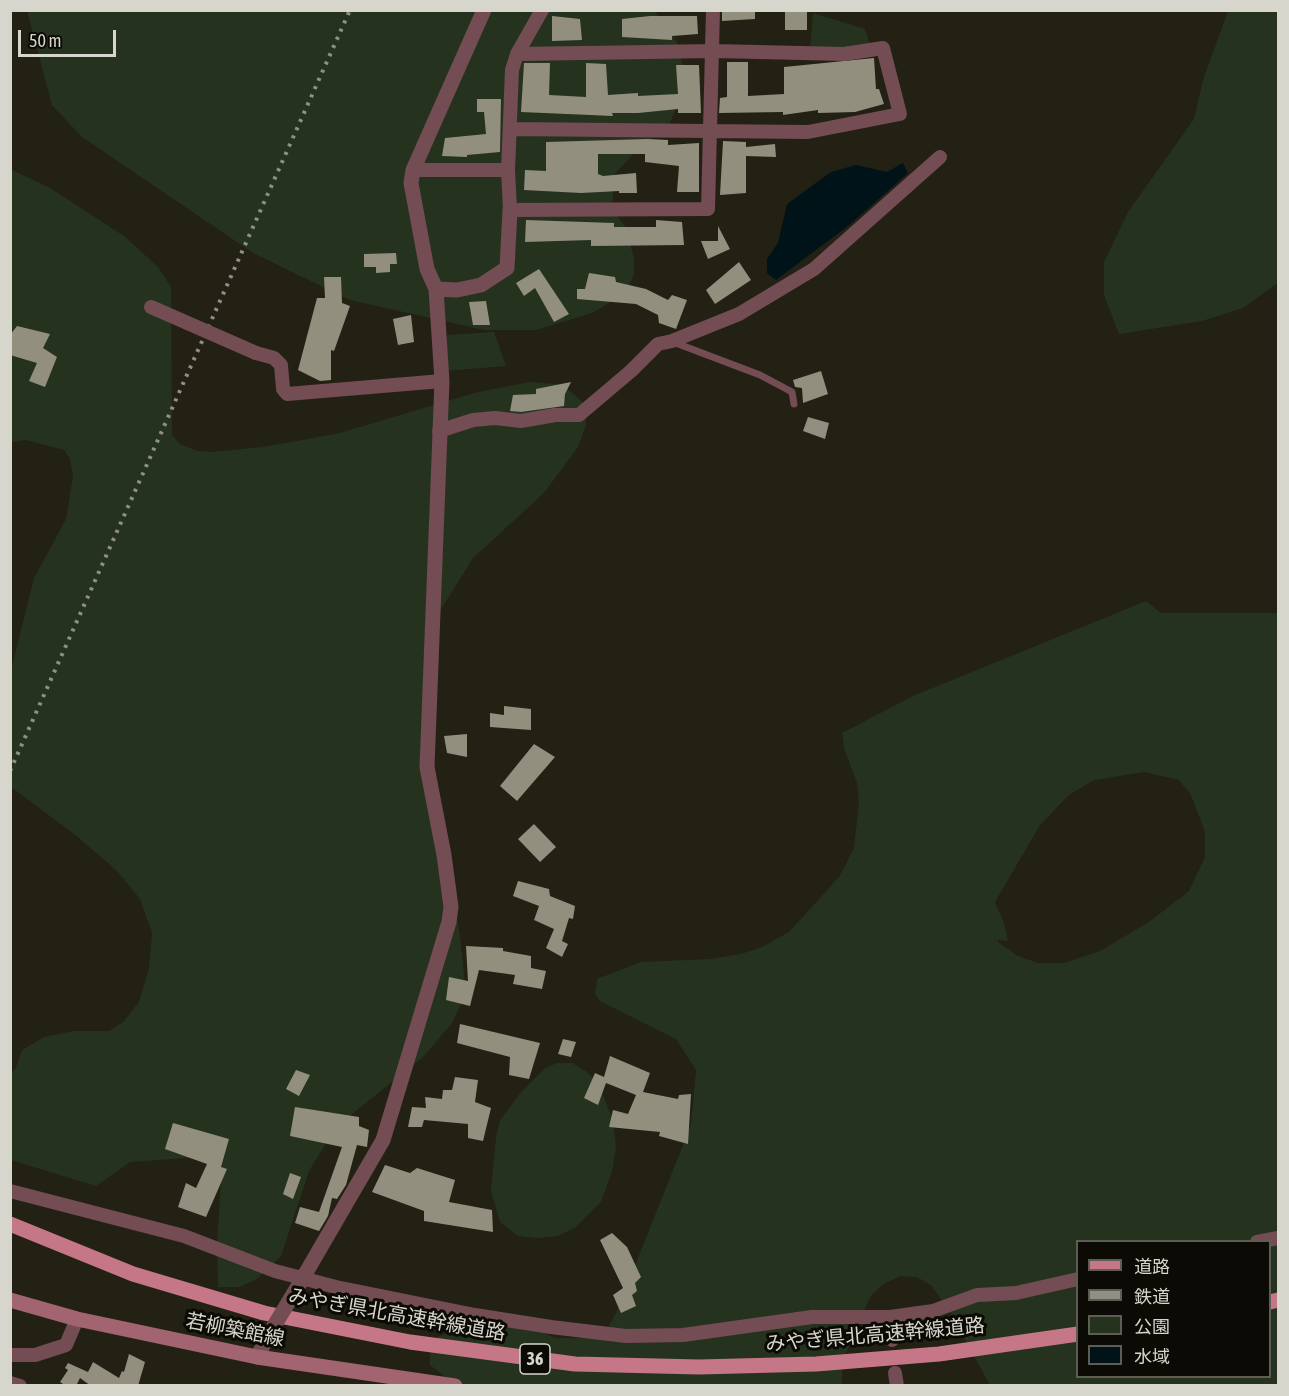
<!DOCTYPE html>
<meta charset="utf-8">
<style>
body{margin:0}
#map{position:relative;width:1289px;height:1396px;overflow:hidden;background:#232014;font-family:"Asap Condensed","Noto Sans JP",sans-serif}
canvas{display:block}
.frame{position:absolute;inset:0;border:12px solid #d7d6cd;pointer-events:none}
.legend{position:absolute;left:1076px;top:1240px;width:195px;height:138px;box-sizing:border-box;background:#0b0a05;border:2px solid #5d5c55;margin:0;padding:8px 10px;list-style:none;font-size:18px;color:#d7d6cd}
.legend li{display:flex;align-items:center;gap:12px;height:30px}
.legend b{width:30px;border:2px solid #5d5c55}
.scale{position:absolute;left:18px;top:30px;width:98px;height:27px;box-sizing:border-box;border:3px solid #d7d6cd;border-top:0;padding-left:8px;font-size:18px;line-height:21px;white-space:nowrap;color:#d7d6cd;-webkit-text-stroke:4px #0b0a05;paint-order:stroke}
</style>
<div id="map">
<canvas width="1289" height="1396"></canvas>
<div class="frame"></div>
<ul class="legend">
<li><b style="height:8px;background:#c67787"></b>道路</li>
<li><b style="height:8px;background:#918f85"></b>鉄道</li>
<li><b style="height:16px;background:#25331e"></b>公園</li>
<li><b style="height:16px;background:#001318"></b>水域</li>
</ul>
<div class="scale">50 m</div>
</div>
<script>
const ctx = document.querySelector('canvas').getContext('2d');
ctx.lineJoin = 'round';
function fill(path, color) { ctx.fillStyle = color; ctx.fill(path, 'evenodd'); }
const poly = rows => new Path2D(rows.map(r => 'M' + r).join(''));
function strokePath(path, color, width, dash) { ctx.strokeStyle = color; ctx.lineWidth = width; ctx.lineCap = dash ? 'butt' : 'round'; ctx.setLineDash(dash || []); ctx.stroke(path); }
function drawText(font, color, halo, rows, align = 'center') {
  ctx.font = font + ' "Asap Condensed","Noto Sans JP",sans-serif'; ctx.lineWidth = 6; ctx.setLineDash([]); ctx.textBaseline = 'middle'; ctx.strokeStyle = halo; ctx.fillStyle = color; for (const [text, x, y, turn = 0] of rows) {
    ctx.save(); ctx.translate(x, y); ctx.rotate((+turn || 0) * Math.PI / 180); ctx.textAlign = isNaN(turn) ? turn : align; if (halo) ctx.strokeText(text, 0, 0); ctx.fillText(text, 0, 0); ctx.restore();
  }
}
fill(poly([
 [27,11,654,11,677,42,683,67,683,90,670,123,634,153,614,175,612,209,625,226,634,258,634,274,626,293,592,313,536,330,484,330,350,300,253,253,82,137,52,105],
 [1228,11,1278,11,1278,283,1243,308,1202,321,1119,334,1104,295,1104,262,1128,212,1194,119,1203,80],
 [813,13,865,29,870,44,840,50,810,49],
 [10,169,50,188,124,236,158,267,171,287,172,435,180,444,197,451,211,452,262,447,336,434,478,392,530,382,556,384,570,391,586,405,586,425,578,447,544,493,473,558,440,611,427,715,460,937,465,985,460,1006,452,1023,423,1057,336,1127,309,1171,281,1256,257,1279,239,1287,218,1287,217,1244,222,1167,217,1160,186,1158,130,1162,96,1186,11,1160,11,1072,15,1070,22,1050,44,1037,74,1031,109,1031,123,1022,139,1002,149,968,152,933,140,899,117,871,78,837,11,787,11,670,34,578,66,519,73,476,70,459,64,450,26,440,11,442],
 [494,332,506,366,445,371,447,335],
 [1146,601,1161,613,1278,613,1278,1385,990,1385,952,1316,932,1286,917,1277,900,1276,882,1285,870,1297,842,1363,842,1385,467,1385,449,1380,430,1365,430,1340,479,1320,536,1330,556,1338,590,1338,605,1333,616,1313,691,1125,696,1070,676,1039,600,1001,595,994,597,979,641,962,711,959,741,954,762,947,789,932,839,877,854,848,859,803,857,783,844,748,842,733,913,696],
 [1144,772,1179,780,1191,795,1205,832,1205,857,1189,891,1149,922,1100,951,1064,963,1038,963,1018,956,998,942,998,940,1008,941,1004,923,995,902,1040,825,1069,795,1094,780],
 [1078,1242,1270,1242,1270,1376,1078,1376],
 [557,1063,572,1063,586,1071,598,1083,613,1120,616,1147,612,1171,601,1202,576,1227,558,1236,538,1238,518,1236,500,1222,491,1191,496,1137,500,1120,522,1091,545,1068]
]), '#25331e');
fill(poly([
 [903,163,908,173,848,226,776,280,767,273,767,259,778,243,787,204,831,172,856,165,887,172]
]), '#001318');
fill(poly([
 [722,10,755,10,755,19,722,21],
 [785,10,807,10,807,30,785,30],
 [552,16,580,19,582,40,552,41],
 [650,16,697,16,698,34,672,36,672,40,622,37,622,19],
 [874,58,876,89,879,89,884,104,855,112,818,113,818,110,783,115,783,112,719,113,720,98,727,97,727,62,748,62,748,96,784,94,784,67],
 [524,63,550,63,549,95,586,97,586,63,606,64,608,95,638,93,638,96,678,94,676,65,699,65,701,113,678,113,678,109,638,113,612,113,613,116,521,112],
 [477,99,501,99,500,152,467,155,467,157,442,156,445,138,486,134,484,112,477,112],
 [648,139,668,140,668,145,699,143,699,192,677,192,679,166,645,162,645,154,598,154,598,174,603,176,636,173,637,193,619,193,619,191,581,193,524,190,525,170,546,171,546,142],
 [723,141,746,142,746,147,775,144,776,157,746,156,746,193,720,195],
 [526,220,614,223,614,227,656,227,656,220,682,222,684,245,591,246,591,240,525,242],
 [718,226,730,249,708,259,701,241,718,241],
 [396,253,397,264,390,264,390,272,376,273,376,267,364,267,364,254],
 [739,262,751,280,715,304,706,290],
 [539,269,569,314,554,322,535,288,524,296,516,283],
 [589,273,615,277,616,282,646,289,668,300,672,295,687,300,676,329,659,323,658,315,636,304,577,299,577,289,585,289],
 [324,277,341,277,342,303,350,306,334,351,331,350,331,380,320,381,298,370,317,298,325,298],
 [486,301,490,325,473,325,469,302],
 [411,315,414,342,398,345,393,319],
 [17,326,50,334,43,348,57,357,45,387,29,381,37,363,10,355,10,335],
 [821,371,828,394,803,403,802,388,795,387,793,380],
 [571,382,565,394,564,406,521,412,510,411,513,395,536,394,536,389],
 [808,417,829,423,825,439,803,431],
 [504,706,531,709,531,730,490,727,490,713,504,715],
 [467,734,467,757,447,753,444,736],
 [534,744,555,757,517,801,500,786],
 [534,824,556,847,540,862,518,839],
 [518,881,549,889,550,896,575,906,573,919,569,918,562,941,568,944,562,957,546,948,554,929,534,920,539,906,513,896],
 [466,946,503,948,503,951,531,956,531,968,546,971,542,989,513,984,515,975,479,970,470,1006,446,1000,449,977,468,981],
 [460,1024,540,1043,529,1079,509,1075,510,1057,457,1043],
 [563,1039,576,1042,571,1057,558,1054],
 [610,1056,650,1073,643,1092,678,1099,679,1095,691,1094,688,1144,659,1136,660,1132,609,1127,613,1110,628,1114,636,1095,606,1083,598,1105,584,1098,595,1073,604,1077],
 [296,1070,310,1075,299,1096,286,1089],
 [455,1077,478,1080,475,1102,491,1108,483,1141,468,1138,468,1124,424,1120,422,1127,408,1127,412,1107,426,1108,425,1097,442,1099,443,1090,452,1090],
 [295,1107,359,1117,359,1126,369,1130,367,1147,357,1145,346,1185,337,1199,332,1198,328,1216,319,1231,295,1223,300,1207,319,1212,342,1147,290,1136],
 [173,1123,229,1139,221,1167,227,1169,206,1217,178,1207,186,1183,196,1188,207,1164,165,1149],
 [385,1165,410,1173,417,1168,455,1180,449,1202,492,1210,493,1232,424,1221,424,1211,372,1192],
 [290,1173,301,1177,293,1199,283,1194],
 [612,1233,627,1247,641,1277,635,1283,637,1291,632,1295,636,1306,621,1313,613,1295,623,1288,600,1240],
 [129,1354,145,1362,138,1386,91,1386,80,1378,76,1386,66,1386,60,1382,68,1370,65,1368,68,1363,88,1372,93,1362,119,1378,122,1371,124,1372]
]), '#928f7f');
strokePath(poly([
 [673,342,760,375,792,392,794,404]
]), '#734c54', 7);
strokePath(poly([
 [542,10,517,54,512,70,508,170,510,210,708,209,713,10],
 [511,129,808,132,900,114,883,48,844,54,714,51,517,54],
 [413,170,508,170],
 [256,353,274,358,281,365,283,389,287,394,442,381],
 [439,431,473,420,495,418,521,421,555,415,579,415,631,371,658,344,672,341,739,314,814,269,940,157],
 [10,1191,184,1236,275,1271,336,1287,475,1315,551,1327,626,1336,683,1335,812,1317,890,1317,933,1311,977,1295,1016,1293,1078,1279],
 [1257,1242,1278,1238],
 [890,1317,892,1340],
 [10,1355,35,1355,66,1345,77,1319],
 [895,1373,897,1386],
 [10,1383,20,1386]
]), '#734c54', 14);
strokePath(poly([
 [436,289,457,290,481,285,507,268,510,210],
 [300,1283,383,1140,449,922,451,907,444,855,427,767,442,381,436,289,427,269,411,183,413,170,484,10],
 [257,1357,271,1331]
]), '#734c54', 15);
strokePath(poly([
 [10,1300,77,1319,257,1357,455,1386]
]), '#a26471', 15);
strokePath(poly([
 [10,1224,133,1274,264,1313,410,1342,575,1364,699,1367,816,1364,939,1354,1078,1334],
 [1270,1302,1278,1300]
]), '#c67787', 15);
strokePath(poly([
 [10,771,350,10]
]), '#918f85', 4, [3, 6]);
strokePath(poly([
 [151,307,256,353]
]), '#734c54', 14);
strokePath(poly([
 [271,1331,300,1283]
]), '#734c54', 15);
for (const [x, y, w] of [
 [535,1359,30]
]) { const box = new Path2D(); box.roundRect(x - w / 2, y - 15, w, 30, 4.5); ctx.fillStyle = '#0b0a05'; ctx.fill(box); strokePath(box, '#d7d6cd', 1.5); }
drawText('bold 18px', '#d7d6cd', null, [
 ["36",535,1359]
]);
drawText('20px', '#d7d6cd', '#0b0a05', [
 ["みやぎ県北高速幹線道路",397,1315,10],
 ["若柳築館線",235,1330,11],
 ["みやぎ県北高速幹線道路",875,1335,-5]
]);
</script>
